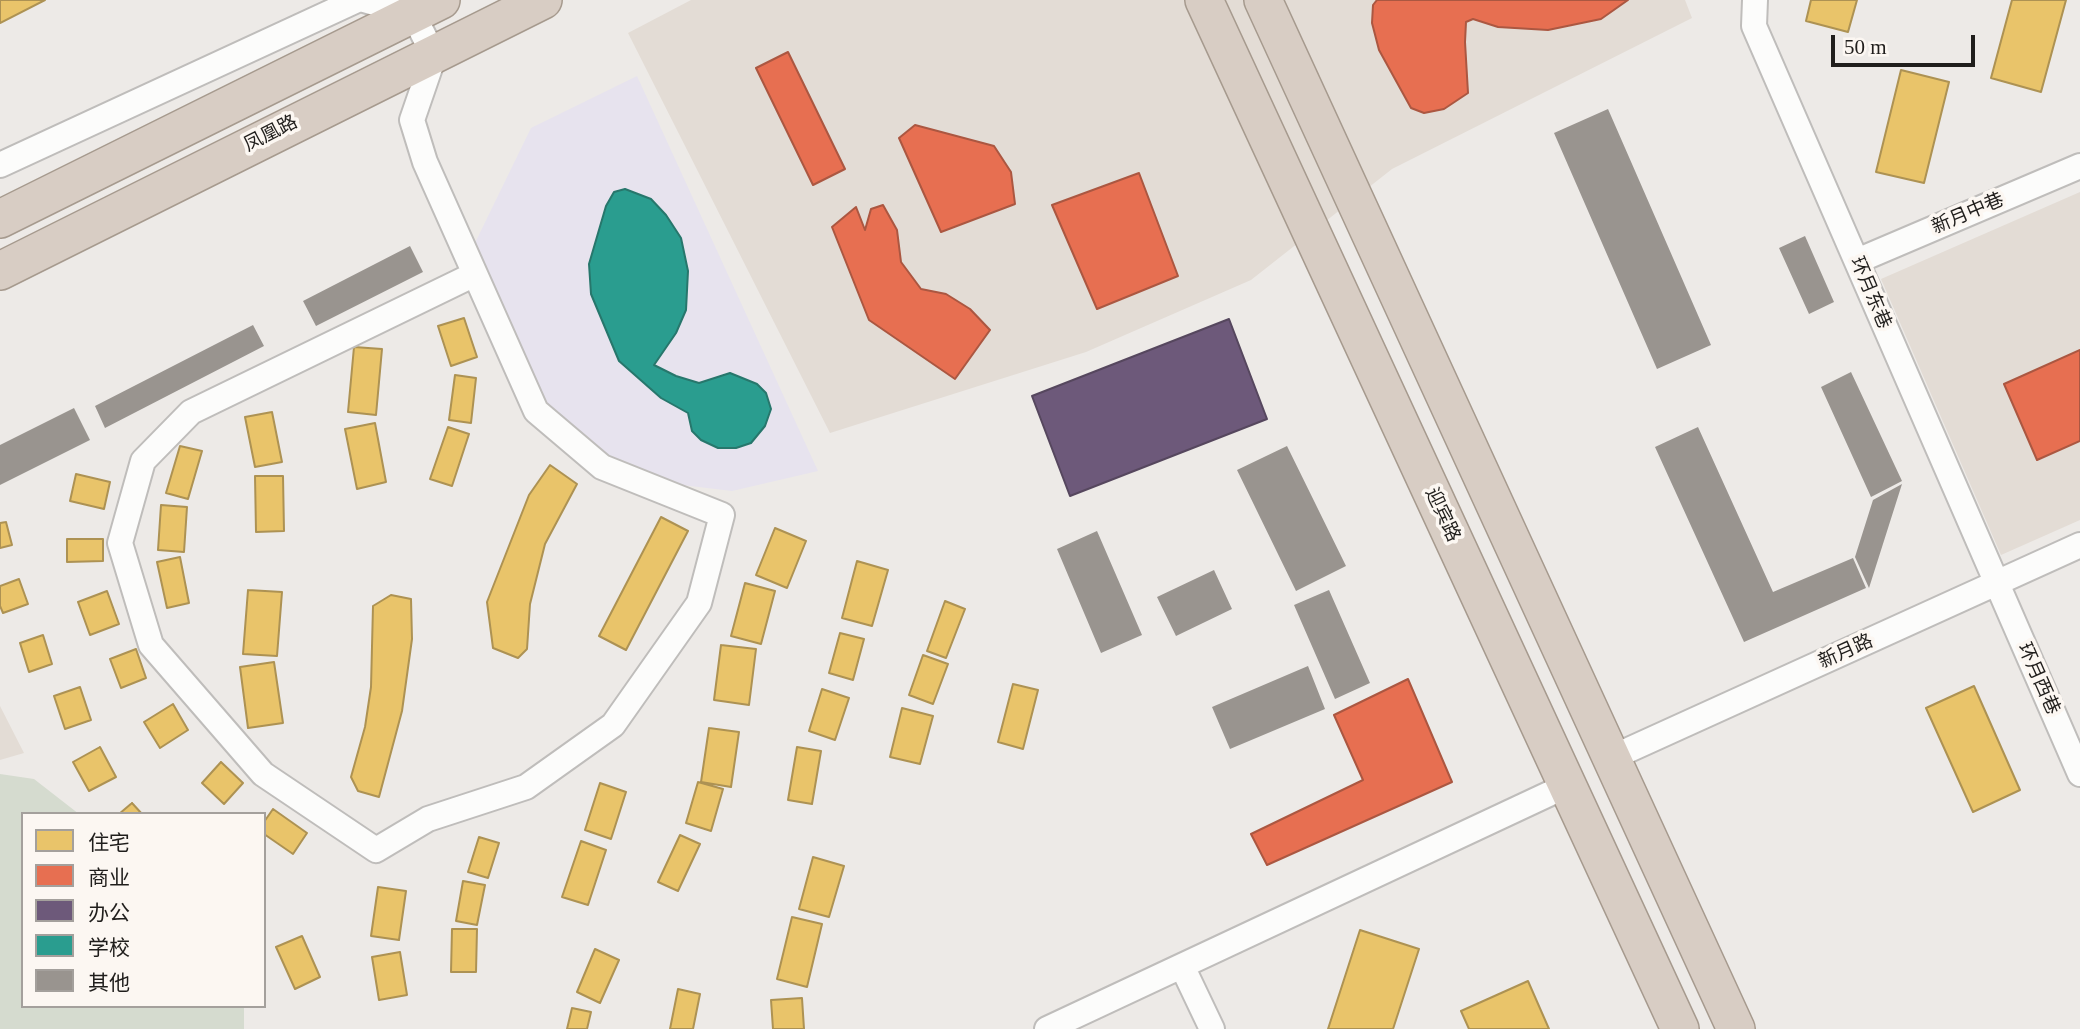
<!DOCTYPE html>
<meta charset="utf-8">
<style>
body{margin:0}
#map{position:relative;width:2080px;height:1029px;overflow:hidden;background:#edeae7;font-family:"Times New Roman","Noto Sans SC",serif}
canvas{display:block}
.legend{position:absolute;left:21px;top:812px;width:245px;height:196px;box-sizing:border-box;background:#fcf7f2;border:2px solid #a4a09c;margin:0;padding:9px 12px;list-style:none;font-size:21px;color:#201e1c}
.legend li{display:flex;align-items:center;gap:14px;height:35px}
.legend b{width:35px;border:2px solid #a4a09c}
.scale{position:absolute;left:1831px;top:35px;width:144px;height:32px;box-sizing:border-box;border:4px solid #201e1c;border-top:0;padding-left:9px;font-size:21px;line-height:24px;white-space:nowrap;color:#201e1c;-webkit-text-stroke:5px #fcf7f2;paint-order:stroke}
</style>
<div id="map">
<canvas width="2080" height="1029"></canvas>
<ul class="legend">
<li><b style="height:19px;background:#e9c46a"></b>住宅</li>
<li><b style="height:19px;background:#e76f51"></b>商业</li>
<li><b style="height:19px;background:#6d597a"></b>办公</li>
<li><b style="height:19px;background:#2a9d8f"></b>学校</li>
<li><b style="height:19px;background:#99948f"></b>其他</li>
</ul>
<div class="scale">50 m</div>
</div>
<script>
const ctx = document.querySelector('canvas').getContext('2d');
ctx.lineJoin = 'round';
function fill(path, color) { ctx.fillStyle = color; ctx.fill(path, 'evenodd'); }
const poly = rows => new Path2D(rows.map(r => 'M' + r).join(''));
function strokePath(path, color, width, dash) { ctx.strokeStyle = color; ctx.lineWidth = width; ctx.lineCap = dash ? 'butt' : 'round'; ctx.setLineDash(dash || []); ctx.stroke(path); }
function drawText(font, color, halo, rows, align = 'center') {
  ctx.font = font + ' "Times New Roman","Noto Sans SC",serif'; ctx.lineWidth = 7; ctx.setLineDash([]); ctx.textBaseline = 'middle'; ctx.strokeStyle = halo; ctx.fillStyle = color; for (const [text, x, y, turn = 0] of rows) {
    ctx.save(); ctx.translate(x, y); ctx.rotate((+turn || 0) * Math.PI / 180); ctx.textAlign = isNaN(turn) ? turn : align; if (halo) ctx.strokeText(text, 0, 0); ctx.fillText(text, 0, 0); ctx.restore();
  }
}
fill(poly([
 [691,0,1685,0,1692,18,1392,169,1251,280,1086,352,830,433,628,33],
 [2080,192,2080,520,2001,555,1881,279],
 [0,706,24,753,0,760]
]), '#e3dcd5');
fill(poly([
 [637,76,818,471,732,491,682,485,612,457,541,409,473,247,531,128]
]), '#e7e3ee');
fill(poly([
 [0,774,34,779,79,814,23,814,23,1006,244,1006,244,1029,0,1029]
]), '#d5dbcf');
const homes = poly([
 [0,0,45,0,0,23,0,0],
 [1811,0,1857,0,1848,32,1806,21,1811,0],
 [2012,0,2066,0,2041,92,1991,78,2012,0],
 [1901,70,1949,82,1924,183,1876,172,1901,70],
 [464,318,477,357,451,366,438,326,464,318],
 [354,347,382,349,376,415,348,412,354,347],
 [455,375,476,378,471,423,449,420,455,375],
 [272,412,282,462,255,467,245,417,272,412],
 [375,423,386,482,357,489,345,429,375,423],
 [448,427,469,434,452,486,430,479,448,427],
 [180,446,202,451,188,499,166,493,180,446],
 [550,465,577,484,545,544,530,604,527,649,518,658,493,648,487,602,529,495,550,465],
 [76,474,110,482,104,509,70,501,76,474],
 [255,476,283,476,284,531,256,532,255,476],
 [161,505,187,507,184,552,158,550,161,505],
 [661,517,688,531,626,650,599,636,661,517],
 [6,522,12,545,0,548,0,523,6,522],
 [775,528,806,541,787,588,756,575,775,528],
 [67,539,103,539,103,561,67,562,67,539],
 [180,557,189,603,167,608,157,562,180,557],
 [857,561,888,570,872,626,842,618,857,561],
 [19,579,28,604,3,613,0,606,0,586,19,579],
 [745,583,775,591,761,644,731,636,745,583],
 [248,590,282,592,277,656,243,654,248,590],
 [107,591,119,624,90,635,78,602,107,591],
 [391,595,411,599,412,639,402,711,379,797,358,791,351,777,365,727,371,687,373,606,391,595],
 [945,601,965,609,946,658,927,651,945,601],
 [840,633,864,639,853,680,829,673,840,633],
 [43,635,52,664,29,672,20,643,43,635],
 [721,645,756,649,749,705,714,700,721,645],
 [136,649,146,678,121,688,110,659,136,649],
 [923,655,948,664,933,704,909,695,923,655],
 [274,662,283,723,248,728,240,667,274,662],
 [1013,684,1038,690,1023,749,998,742,1013,684],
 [1974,686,2020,790,1973,812,1926,708,1974,686],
 [80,687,91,720,65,729,54,696,80,687],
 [822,689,849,698,835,740,809,731,822,689],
 [173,704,188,730,160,748,144,722,173,704],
 [902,708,933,716,920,764,890,757,902,708],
 [709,728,739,732,731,787,701,782,709,728],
 [100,747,116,777,89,791,73,762,100,747],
 [797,747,821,751,812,804,788,800,797,747],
 [221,762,243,783,224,804,202,783,221,762],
 [698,782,723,789,711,831,686,823,698,782],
 [600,783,626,792,611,839,585,830,600,783],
 [132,803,142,814,119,814,132,803],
 [273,809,307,833,293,854,264,834,264,822,273,809],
 [680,835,700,844,678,891,658,882,680,835],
 [479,837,499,843,488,878,468,872,479,837],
 [581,841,606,850,588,905,562,897,581,841],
 [813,857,844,866,829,917,799,909,813,857],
 [463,881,485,885,477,925,456,921,463,881],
 [378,887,406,891,399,940,371,936,378,887],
 [792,917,822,924,807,987,777,979,792,917],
 [452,929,477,929,476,972,451,972,452,929],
 [1360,930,1419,949,1393,1029,1328,1029,1360,930],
 [302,936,320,977,295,989,276,947,302,936],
 [595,949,619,960,600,1003,577,992,595,949],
 [400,952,407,995,379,1000,372,957,400,952],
 [1528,981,1549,1029,1469,1029,1461,1011,1528,981],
 [678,989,700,994,693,1029,670,1029,678,989],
 [802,998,804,1029,773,1029,771,1000,802,998],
 [572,1008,591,1012,587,1029,567,1029,572,1008]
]);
fill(homes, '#e9c46a');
strokePath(homes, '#ad9253', 2);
const shops = poly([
 [1377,0,1628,0,1601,19,1548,30,1498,27,1473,19,1466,22,1465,42,1468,93,1444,109,1424,113,1411,108,1379,50,1372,23,1373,5,1377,0],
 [788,52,845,169,813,185,756,68,788,52],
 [915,125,994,146,1011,172,1015,204,941,232,899,138,915,125],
 [1139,173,1178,276,1097,309,1052,205,1139,173],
 [883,205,897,230,901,262,921,289,946,294,970,309,990,330,955,379,869,320,832,227,856,207,865,230,871,209,883,205],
 [2080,350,2080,441,2037,460,2004,384,2080,350],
 [1408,679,1452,782,1267,865,1251,834,1363,780,1334,715,1408,679]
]);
fill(shops, '#e76f51');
strokePath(shops, '#ab5741', 2);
const offices = poly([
 [1229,319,1267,419,1070,496,1032,396,1229,319]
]);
fill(offices, '#6d597a');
strokePath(offices, '#56475e', 2);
const schools = poly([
 [625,189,651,199,666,215,681,238,688,271,686,310,676,333,654,365,676,376,699,383,730,373,757,384,766,393,771,409,765,426,751,443,736,448,718,448,701,440,692,431,688,413,661,398,619,361,591,294,589,264,606,206,614,192,625,189]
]);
fill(schools, '#2a9d8f');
strokePath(schools, '#27776c', 2);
fill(poly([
 [1608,109,1711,345,1657,369,1554,133],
 [1805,236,1834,302,1809,314,1779,248],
 [410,246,423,272,316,326,303,301],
 [253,325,264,346,105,428,95,406],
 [1851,372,1902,481,1871,497,1821,387],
 [74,408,90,440,0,485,0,445],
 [1698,427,1773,592,1853,558,1866,588,1744,642,1655,447],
 [1287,446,1346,566,1296,591,1237,470],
 [1902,484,1869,588,1855,557,1873,500],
 [1097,531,1142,635,1101,653,1057,549],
 [1214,570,1232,609,1176,636,1157,597],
 [1329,590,1370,683,1335,699,1294,605],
 [1308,666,1325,709,1230,749,1212,707]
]), '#99948f');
const minor = poly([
 [364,0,413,14],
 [410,0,413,14,434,56,412,120,425,162,475,274,536,411,602,467,722,515,699,603,613,725,526,787,428,819,376,850,263,774,151,645,120,543,143,461,191,412,475,274],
 [1755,0,1754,26,2080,774],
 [0,165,357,0],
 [1857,261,2080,166],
 [1611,758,2080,545],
 [1182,966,1212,1029],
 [1047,1029,1568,785]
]);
const highway = poly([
 [1204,0,1680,1029],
 [1263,0,1736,1029],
 [0,219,441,0],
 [0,271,543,0]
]);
strokePath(minor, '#bfbdbb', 28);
strokePath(highway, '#a69a8e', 40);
strokePath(minor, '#fcfcfb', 24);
strokePath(highway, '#d8cdc4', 37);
drawText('19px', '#201e1c', '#fcf7f2', [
 ["凤凰路",271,134,-27],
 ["新月中巷",1968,214,-23],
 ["环月东巷",1870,293,67],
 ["迎宾路",1442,515,65],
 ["新月路",1846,652,-24],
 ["环月西巷",2038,679,66]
]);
</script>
